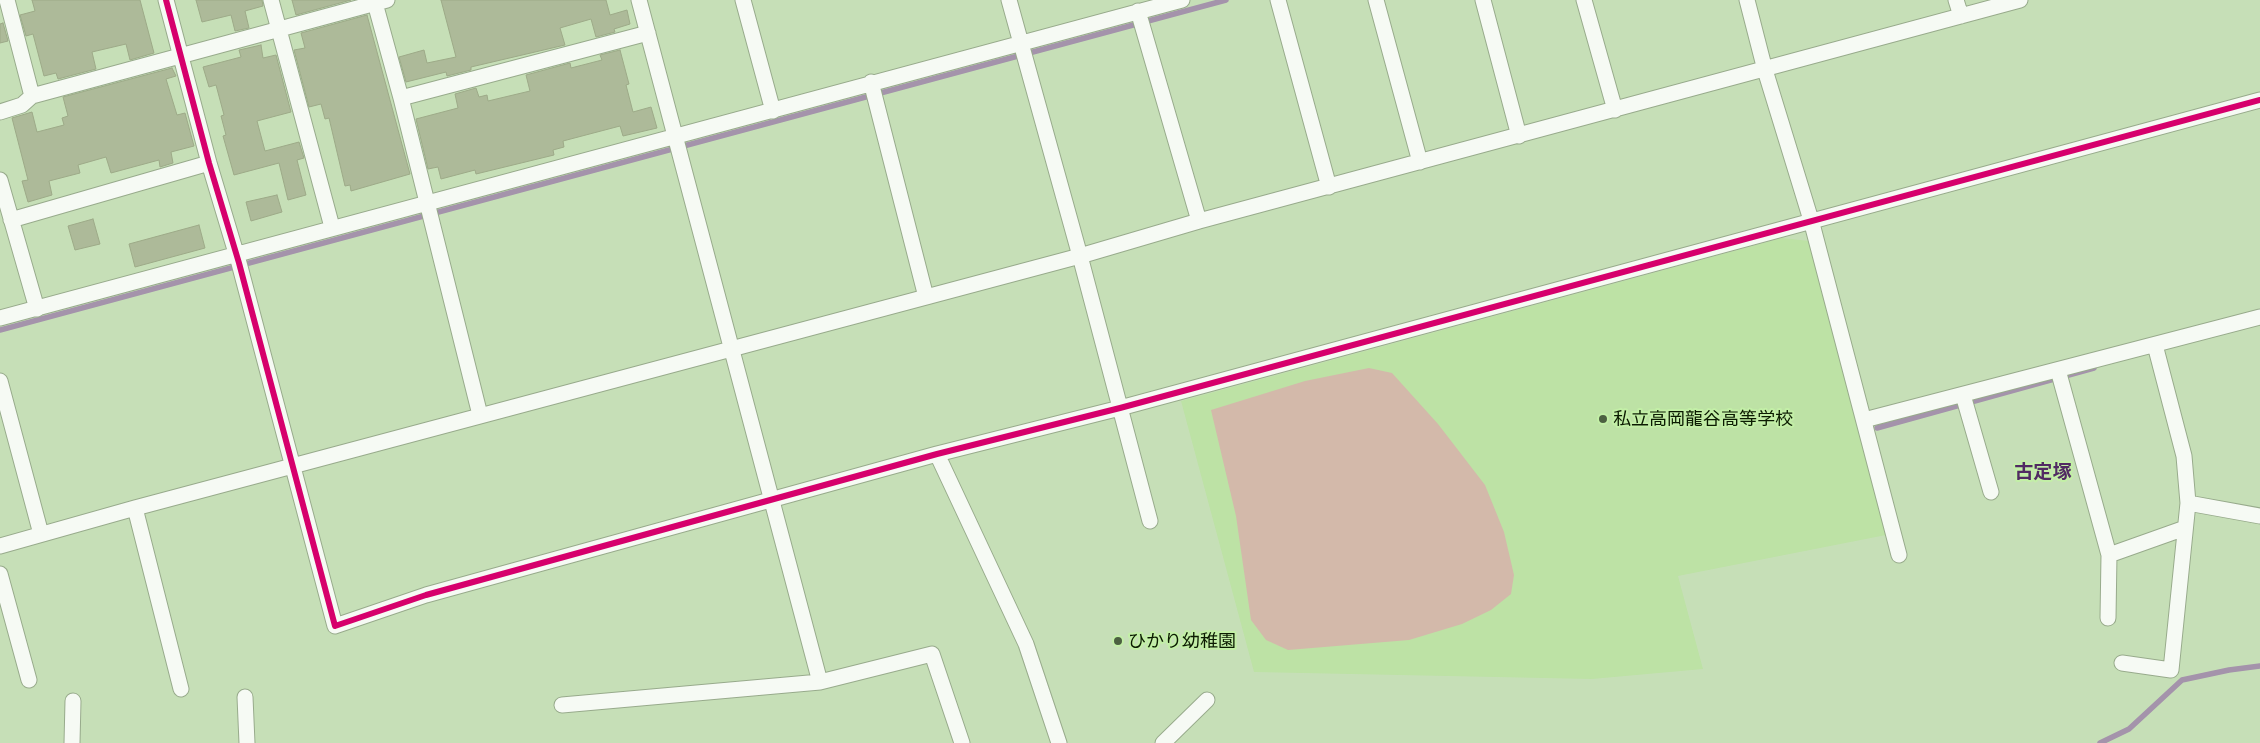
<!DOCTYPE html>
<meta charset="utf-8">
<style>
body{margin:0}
canvas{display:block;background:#c6dfb7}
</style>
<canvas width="2260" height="743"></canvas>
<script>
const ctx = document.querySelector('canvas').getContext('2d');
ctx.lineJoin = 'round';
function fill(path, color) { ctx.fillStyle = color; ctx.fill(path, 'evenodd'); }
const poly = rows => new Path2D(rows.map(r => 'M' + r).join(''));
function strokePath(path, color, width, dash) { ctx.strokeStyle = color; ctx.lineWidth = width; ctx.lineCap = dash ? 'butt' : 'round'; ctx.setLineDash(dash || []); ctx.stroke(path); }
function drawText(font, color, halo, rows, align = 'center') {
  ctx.font = font + ' Commissioner,"Noto Sans JP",sans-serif'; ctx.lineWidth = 4; ctx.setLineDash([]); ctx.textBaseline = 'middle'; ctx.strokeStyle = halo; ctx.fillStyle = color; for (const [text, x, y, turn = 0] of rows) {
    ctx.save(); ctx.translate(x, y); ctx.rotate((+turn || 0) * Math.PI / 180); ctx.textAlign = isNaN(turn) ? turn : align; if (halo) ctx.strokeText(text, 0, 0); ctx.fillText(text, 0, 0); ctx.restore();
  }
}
fill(poly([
 [1782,238,1809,241,1886,535,1678,576,1703,669,1592,679,1254,672,1181,401]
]), '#bde2a5');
fill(poly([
 [1369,368,1392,373,1438,424,1485,485,1504,532,1514,575,1511,594,1491,610,1462,624,1409,640,1288,650,1266,640,1251,620,1236,516,1211,410,1305,381]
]), '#d3b9aa');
strokePath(poly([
 [0,330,1226,0],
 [1877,428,2094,368],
 [2100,743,2129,729,2182,680,2229,670,2260,666]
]), '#a493ab', 5.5);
const building = poly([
 [32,0,140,0,154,53,130,60,126,44,92,52,96,69,58,79,56,73,44,76,33,34,26,36,20,15,35,11,32,0],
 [196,0,262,0,263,6,245,11,249,28,235,31,231,15,202,22,196,0],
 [292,0,351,0,296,15,292,0],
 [441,0,606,0,610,15,627,10,630,24,614,29,615,32,596,37,591,19,560,28,565,45,471,67,471,70,447,76,446,72,406,82,399,57,424,50,427,63,456,57,441,0],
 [367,15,410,174,351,191,350,185,345,186,329,118,325,119,321,104,309,107,294,50,305,48,301,33,367,15],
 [3,23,8,41,0,43,0,24,3,23],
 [261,45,263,58,276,55,291,112,257,121,265,151,299,142,304,158,297,160,306,195,288,200,279,163,234,175,223,136,226,135,221,116,224,115,216,85,209,87,203,67,241,57,239,50,261,45],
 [620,50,629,84,626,85,633,112,651,107,657,128,623,136,620,126,563,141,564,147,553,150,554,155,476,174,475,170,441,179,438,167,428,169,416,119,458,108,455,94,476,88,479,97,487,95,488,101,530,91,526,75,570,63,571,68,602,60,600,55,620,50],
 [172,68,176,76,166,79,177,115,185,113,194,146,171,152,173,163,160,167,159,160,111,173,106,157,78,165,80,173,49,181,52,195,28,202,22,181,28,180,12,118,32,112,37,132,64,125,62,118,68,116,63,97,172,68],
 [277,195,282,212,251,221,246,202,277,195],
 [93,219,100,244,75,250,68,226,93,219],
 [199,225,205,248,135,267,129,244,199,225]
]);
fill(building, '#adba99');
strokePath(building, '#9daa88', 1);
const street = poly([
 [7,0,32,96],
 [166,0,209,163,239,263,335,626,426,595,937,454,1120,408,2260,100],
 [271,0,332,227],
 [639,0,820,682],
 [743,0,773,111],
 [1009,0,1080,256,1150,521],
 [1278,0,1329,187],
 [1376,0,1420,162],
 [1483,0,1519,136],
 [1584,0,1615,110],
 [1747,0,1765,70,1811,220,1899,555],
 [1956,0,1961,16],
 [375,3,401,98,480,415],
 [1138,11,1199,221],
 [871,82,926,297],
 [401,98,648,33],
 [0,112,22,105,32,96,387,0],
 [0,180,37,309],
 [11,220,209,163],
 [0,318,1182,0],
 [2058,370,2109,555,2108,618],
 [0,381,41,534],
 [1963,395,1991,492],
 [1864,420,2260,317],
 [937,454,1026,644,1059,743],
 [2188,503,2260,516],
 [135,508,181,689],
 [0,546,135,508,1080,256,1199,221,2020,0],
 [2109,555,2185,528],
 [0,574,29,680],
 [2122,663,2171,670,2188,503,2184,456,2155,345],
 [245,697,247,743],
 [562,705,820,682,932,654,962,743],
 [72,743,73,701],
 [1163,743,1207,700]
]);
strokePath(street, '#98ab8c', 17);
strokePath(street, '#f6faf4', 15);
strokePath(poly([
 [166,0,209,163,239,263,335,626,426,595,937,454,1120,408,2260,100]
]), '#d6006c', 6);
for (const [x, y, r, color] of [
 [1603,419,5,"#4c6041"],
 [1118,641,5,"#4c6041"]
]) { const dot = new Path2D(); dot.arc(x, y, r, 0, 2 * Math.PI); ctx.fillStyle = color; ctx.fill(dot); strokePath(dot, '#c3efa7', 2); }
drawText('18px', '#0b1b01', '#c3efa7', [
 ["私立高岡龍谷高等学校",1613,419],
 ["ひかり幼稚園",1128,641]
], 'left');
drawText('bold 19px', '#512b63', '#c3efa7', [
 ["古定塚",2043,472]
]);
</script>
